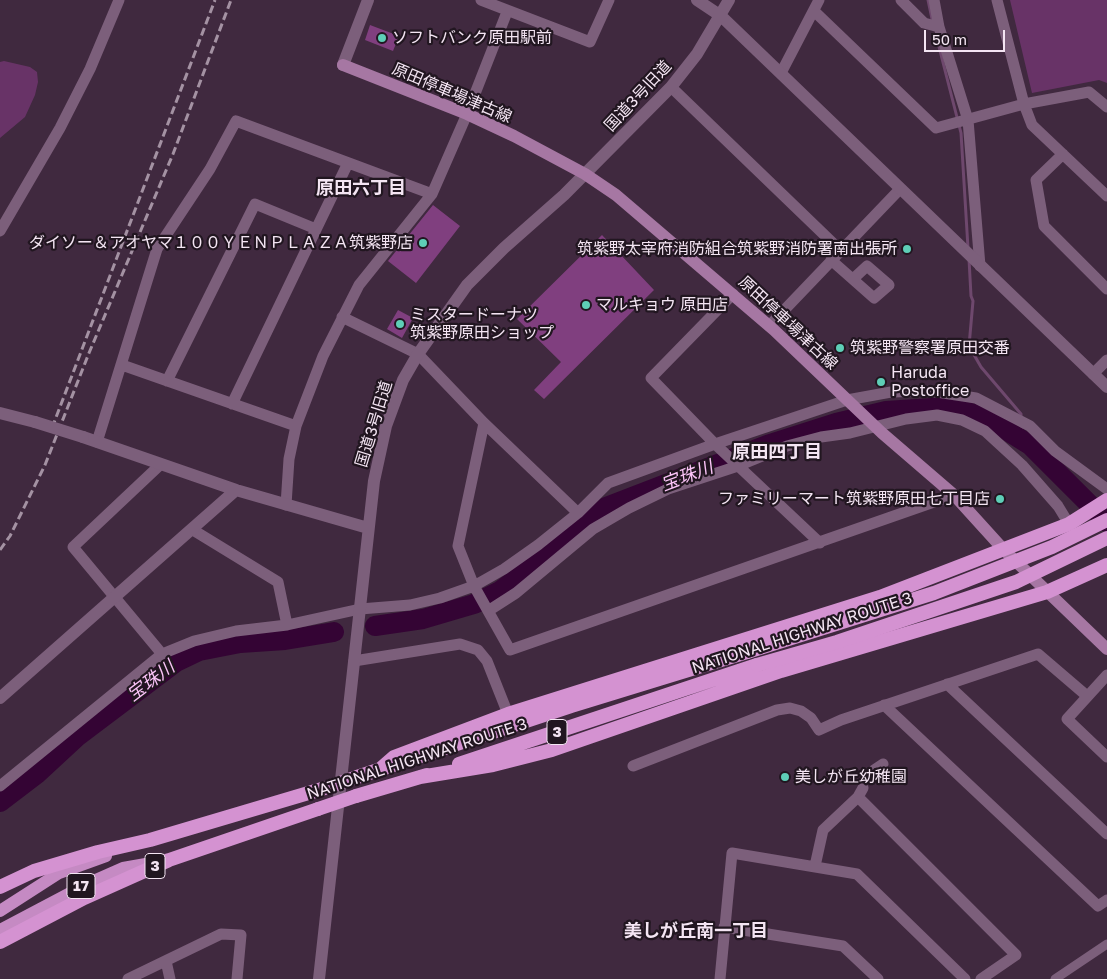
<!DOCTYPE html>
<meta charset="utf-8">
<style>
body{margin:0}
#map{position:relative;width:1107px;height:979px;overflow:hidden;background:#40293f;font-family:"Golos Text",sans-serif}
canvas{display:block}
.scale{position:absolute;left:924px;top:30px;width:81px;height:22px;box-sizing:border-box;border:2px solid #f4e5f3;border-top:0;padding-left:6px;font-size:15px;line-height:18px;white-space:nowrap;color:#f4e5f3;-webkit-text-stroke:4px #211620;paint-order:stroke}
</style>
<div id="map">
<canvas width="1107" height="979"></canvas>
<div class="scale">50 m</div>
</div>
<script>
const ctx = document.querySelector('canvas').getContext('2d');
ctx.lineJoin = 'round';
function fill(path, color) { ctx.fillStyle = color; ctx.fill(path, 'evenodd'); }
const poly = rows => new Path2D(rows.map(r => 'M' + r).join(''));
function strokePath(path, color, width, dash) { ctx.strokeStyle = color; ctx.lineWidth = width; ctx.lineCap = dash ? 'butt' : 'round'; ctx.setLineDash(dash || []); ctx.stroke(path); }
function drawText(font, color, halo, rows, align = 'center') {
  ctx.font = font + ' "Golos Text","Noto Sans JP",sans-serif'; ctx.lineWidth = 4.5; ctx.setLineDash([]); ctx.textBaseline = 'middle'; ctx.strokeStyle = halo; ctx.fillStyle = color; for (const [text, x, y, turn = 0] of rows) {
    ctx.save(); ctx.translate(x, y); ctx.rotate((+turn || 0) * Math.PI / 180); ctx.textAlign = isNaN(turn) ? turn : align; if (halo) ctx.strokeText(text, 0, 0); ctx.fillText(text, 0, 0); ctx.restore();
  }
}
fill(poly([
 [1010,0,1107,0,1107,83,1099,80,1032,93],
 [4,61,30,67,37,72,38,82,35,95,25,117,0,138,0,62]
]), '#683367');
strokePath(poly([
 [928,0,932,19],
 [937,39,961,133,968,248],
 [969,259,971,296,973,301,969,346,981,367,1021,414,1021,419],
 [1021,425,1022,439]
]), '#6e486d', 3);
strokePath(poly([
 [375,626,423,619,474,604,500,591,581,530,606,507,767,445,836,423,886,411,948,407,985,417,1030,445,1107,522],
 [0,802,38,773,78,736,176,662,199,651,240,643,285,640,334,632]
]), '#340434', 20);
fill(poly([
 [370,25,399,36,393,51,365,40],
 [433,205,460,226,416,283,388,261],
 [602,235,654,290,544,399,534,390,561,362,517,319],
 [398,310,413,318,402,338,387,329]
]), '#803f7f');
strokePath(poly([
 [1055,979,1107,944]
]), '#7c5f7b', 9);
strokePath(poly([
 [481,0,590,42,609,0],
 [901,0,924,23,939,27],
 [934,0,939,27,968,120,980,266],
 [997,0,1024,104,1032,125,1107,196],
 [814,11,936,128,1024,104,1089,92,1107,107],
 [781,73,819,0],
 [671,87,840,250],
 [1063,154,1036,180,1044,226,1107,289],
 [0,231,60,128,90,69,119,0],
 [831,260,874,298,889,285,867,266,853,279],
 [733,294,651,378,715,444,820,543],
 [342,317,418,354,484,423,578,513],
 [769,326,900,189],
 [122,365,296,426],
 [1093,374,1107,360],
 [167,381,255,204,316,229],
 [232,404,348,163],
 [484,423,458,546,474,586,510,650,954,495],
 [97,442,157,249,210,169,236,121,432,194],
 [161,464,73,547,162,654],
 [286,505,289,459,296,426,323,356,359,285,432,194,467,114,507,12],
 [193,530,278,582,287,625],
 [488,611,516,593,593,529,629,508,668,489,738,466,787,446,821,437,850,433,906,419,937,415,962,420,985,431,1022,465,1058,506,1069,524],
 [354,661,460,644,478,650,487,661,508,714],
 [1107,675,1067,719,1107,757],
 [947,684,1107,834],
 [884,705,1098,906,1107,900],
 [633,766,777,710,790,708,801,711,811,718,819,730,841,720,1038,654,1087,696],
 [874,770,883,764],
 [0,786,162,654,194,641,236,631,287,625,360,609,410,605,440,598,474,586,504,569,538,545,578,513,608,483,715,444,847,400,891,392,930,391,976,398,1030,426,1055,451,1107,489],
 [858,797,1016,955,981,979],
 [815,866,823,830,858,797,863,788],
 [724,927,843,946,878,979],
 [166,961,170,979],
 [128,979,221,934,241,935,237,979],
 [720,979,732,853,857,874,965,979]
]), '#7c5f7b', 11);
strokePath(poly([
 [697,0,721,16,1107,387],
 [343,65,368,0],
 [0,413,35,422],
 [83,437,236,490,368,528],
 [0,698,236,490],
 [319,979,374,481,386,426,403,380,418,354,467,285,504,248,564,195,671,87,697,54,729,0]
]), '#7c5f7b', 12);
strokePath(poly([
 [343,65,467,114,514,136,585,174,616,195,774,330,882,433,954,495,1003,549,1107,649]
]), '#a677a3', 12);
strokePath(poly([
 [0,911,59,873,106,856],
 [0,930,89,883,123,868,157,862]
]), '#c58ac3', 12);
strokePath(poly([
 [459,764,757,665],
 [378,771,394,757,508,714,880,597,1069,524,1107,500],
 [357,777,571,706,747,652],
 [420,777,493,765,552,750,781,671,1047,592,1107,565],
 [356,796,427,775],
 [0,887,34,871,98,852,150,840,322,789],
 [0,942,84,898,169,860,318,809]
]), '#d492d1', 14);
strokePath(poly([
 [52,428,215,0],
 [0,550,10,536,45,465,89,353,173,154,231,0]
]), '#a492a3', 3, [8, 4]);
strokePath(poly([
 [35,422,83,437]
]), '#7c5f7b', 12);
strokePath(poly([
 [747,652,934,593,1052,547,1107,520],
 [757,665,837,642,1016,582,1107,538],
 [322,789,357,777],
 [318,809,356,796]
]), '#d492d1', 14);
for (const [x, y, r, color] of [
 [382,38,5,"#5eceb7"],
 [423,243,5,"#5eceb7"],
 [907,249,5,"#5eceb7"],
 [586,305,5,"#5eceb7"],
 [400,324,5,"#5eceb7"],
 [840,348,5,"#5eceb7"],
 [881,382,5,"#5eceb7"],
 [1000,499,5,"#5eceb7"],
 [785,777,5,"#5eceb7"]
]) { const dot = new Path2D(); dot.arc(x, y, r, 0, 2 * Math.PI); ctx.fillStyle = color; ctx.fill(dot); strokePath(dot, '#211620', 2); }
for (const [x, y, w] of [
 [557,732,20],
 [155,866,20],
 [81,886,28]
]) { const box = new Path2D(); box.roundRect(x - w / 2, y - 12.5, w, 25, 4); ctx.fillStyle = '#211620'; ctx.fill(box); strokePath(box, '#f4e5f3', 1); }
drawText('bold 15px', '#f4e5f3', null, [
 ["3",557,732],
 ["3",155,866],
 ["17",81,886]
]);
drawText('16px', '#f4e5f3', '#211620', [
 ["ソフトバンク原田駅前",392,38],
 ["ダイソー＆アオヤマ１００ＹＥＮＰＬＡＺＡ筑紫野店",413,243,"right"],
 ["筑紫野太宰府消防組合筑紫野消防署南出張所",897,249,"right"],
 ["マルキョウ 原田店",596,305],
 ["ミスタードーナツ",410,315],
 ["筑紫野原田ショップ",410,333],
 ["筑紫野警察署原田交番",850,348],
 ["Haruda",891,373],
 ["Postoffice",891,391],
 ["ファミリーマート筑紫野原田七丁目店",990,499,"right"],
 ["美しが丘幼稚園",795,777]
], 'left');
drawText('16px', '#f4e5f3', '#211620', [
 ["原田停車場津古線",452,93,23],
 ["国道3号旧道",638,96,-47],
 ["原田停車場津古線",788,323,43],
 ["国道3号旧道",374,424,-73],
 ["NATIONAL HIGHWAY ROUTE 3",802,633,-18],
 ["NATIONAL HIGHWAY ROUTE 3",417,759,-18]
]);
drawText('bold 18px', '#f4e5f3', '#211620', [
 ["原田六丁目",361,188],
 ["原田四丁目",777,452],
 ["美しが丘南一丁目",696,931]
]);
drawText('italic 18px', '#fbc4f8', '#211620', [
 ["宝珠川",687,476,-21],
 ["宝珠川",151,681,-37]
]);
</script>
